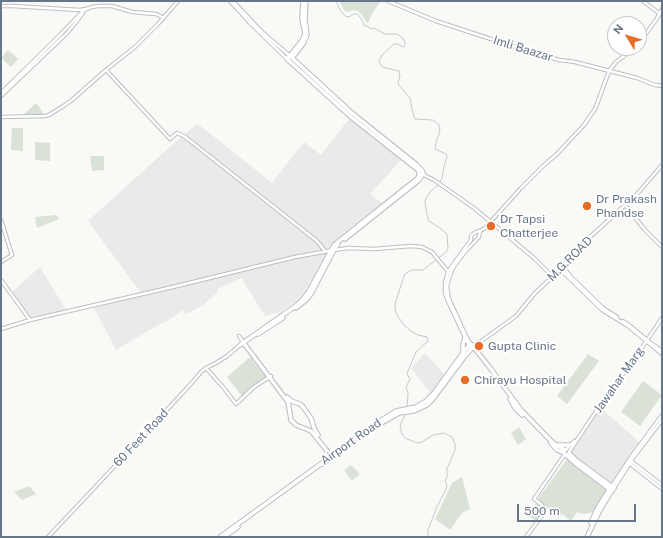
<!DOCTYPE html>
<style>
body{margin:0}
#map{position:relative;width:663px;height:538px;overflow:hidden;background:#f9f9f6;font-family:"Public Sans",sans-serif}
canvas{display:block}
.frame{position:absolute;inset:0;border:2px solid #677588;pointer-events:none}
.north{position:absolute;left:607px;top:16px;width:40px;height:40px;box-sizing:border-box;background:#fff;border:1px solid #c2c8cf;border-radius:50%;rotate:308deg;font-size:11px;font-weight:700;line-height:16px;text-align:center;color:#677588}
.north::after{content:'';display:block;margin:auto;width:14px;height:18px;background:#e66e29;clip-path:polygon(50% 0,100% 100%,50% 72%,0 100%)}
.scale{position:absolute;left:517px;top:504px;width:119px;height:18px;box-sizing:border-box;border:2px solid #677588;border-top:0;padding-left:5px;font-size:12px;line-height:14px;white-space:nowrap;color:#677588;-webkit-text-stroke:3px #fff;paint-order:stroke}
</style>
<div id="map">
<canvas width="663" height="538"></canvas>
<div class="frame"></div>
<div class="north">N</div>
<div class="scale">500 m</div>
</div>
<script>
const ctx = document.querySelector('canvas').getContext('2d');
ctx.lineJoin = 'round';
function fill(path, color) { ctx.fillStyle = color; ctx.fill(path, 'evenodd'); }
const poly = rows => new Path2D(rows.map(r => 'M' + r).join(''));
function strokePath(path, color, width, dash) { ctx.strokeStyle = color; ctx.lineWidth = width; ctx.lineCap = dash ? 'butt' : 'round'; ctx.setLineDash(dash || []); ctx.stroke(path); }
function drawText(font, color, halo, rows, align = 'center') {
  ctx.font = font + ' "Public Sans",sans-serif'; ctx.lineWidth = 4; ctx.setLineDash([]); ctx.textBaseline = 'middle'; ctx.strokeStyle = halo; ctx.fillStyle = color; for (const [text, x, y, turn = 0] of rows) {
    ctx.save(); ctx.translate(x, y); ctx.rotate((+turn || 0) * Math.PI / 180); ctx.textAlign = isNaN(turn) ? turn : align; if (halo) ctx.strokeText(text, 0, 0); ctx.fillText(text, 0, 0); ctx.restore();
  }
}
fill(poly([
 [349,119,401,160,370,194,382,203,337,238,328,248,141,293,88,221,182,136,198,124,272,183,304,142,321,155],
 [324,252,327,253,305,291,297,301,280,312,265,316,241,278,217,289,218,292,203,305,186,314,183,310,169,320,158,325,116,350,94,308,293,258],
 [40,267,66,310,30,318,12,292],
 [425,353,446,376,434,392,431,394,411,368],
 [601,408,636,439,644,446,615,487,586,468,568,451,577,442,585,431]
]), '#e9eae9');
fill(poly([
 [339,1,379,1,380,2,373,12,368,23,366,22,362,15,358,11,354,10,348,12,345,11],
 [8,50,18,59,11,67,1,58],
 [36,103,44,114,23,115],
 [12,128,23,128,23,151,11,150],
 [35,142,50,143,50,161,35,160],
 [90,156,104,156,104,170,92,171],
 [56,215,59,219,37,228,35,217],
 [588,354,599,361,567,404,557,396],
 [250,357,266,377,242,396,227,377],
 [643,381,662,395,640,426,621,412],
 [519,427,526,439,518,445,511,433],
 [567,459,604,486,607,494,596,512,584,514,577,512,571,521,562,514,559,518,538,501,538,499],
 [351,465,360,474,352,481,344,470],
 [462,477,470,509,462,513,450,530,435,519,452,483],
 [29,486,36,494,22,500,14,492],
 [537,503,542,507,543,511,536,521,528,515]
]), '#dae1d7');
strokePath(poly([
 [336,1,340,10,345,16,349,17,354,14,357,14,361,18,364,25,369,27,371,29,374,28,381,32,385,34,397,34,403,38,405,43,405,46,403,47,398,44,394,44,382,55,379,62,382,67,399,71,400,75,398,84,410,98,412,110,415,119,433,120,439,125,440,131,436,142,435,149,446,154,447,157,444,166,442,178,440,182],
 [407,408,408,393,406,387,410,379,407,374,410,366,416,352,428,341,427,337,418,335,411,331,404,325,397,315,395,309,395,304,403,279,405,274,412,270,423,270,445,253,448,249,447,234,440,228,429,221,427,215,425,202,426,198,430,192,438,185],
 [406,413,402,421,400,426,402,434,405,438,417,443,422,442,433,435,444,433,452,437,455,444,455,450,447,469,447,478,445,480,447,486,446,489,436,509,428,530,428,537]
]), '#c1cacf', 1);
const secondary = poly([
 [230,1,249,22,287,59],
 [233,1,262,32,290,56],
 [388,1,436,21,500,42,559,60,575,62,637,78,655,85,662,86],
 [643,1,660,14],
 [1,6,12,6,80,10,86,9,92,7,98,6,112,6,132,12,156,14,164,18],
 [639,43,656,20,662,9],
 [106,70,170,139,177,133,184,136,317,241,325,251],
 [1,93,60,35,81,13,86,9],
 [1,96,67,33,77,21,83,13],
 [1,117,45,116,49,115,62,107,72,100,106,70,135,47,158,24,178,1],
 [422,174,434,180,474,208,534,258,553,277],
 [625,205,645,230,662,247],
 [1,220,12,255,1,262],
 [563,267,572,278,603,308,617,317],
 [561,270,602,310,628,326,662,354],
 [1,280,30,320],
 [623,321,629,325,647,340,662,351],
 [1,329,30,320,177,286,295,257,334,250,349,248,374,249,411,246,422,247,432,252,450,274],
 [239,336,243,342],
 [471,345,466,336,449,299,447,287,449,278,453,268,464,253,479,237,480,231],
 [469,346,448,301,445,293,445,283,448,272,452,266,471,240,471,236,473,234,476,232,480,231,485,228,521,188,544,165,557,154,584,125,595,109,597,104,609,71,616,62,635,48],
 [473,347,516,316,535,293,563,267,578,248,625,205,639,192,662,165],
 [206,368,223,387,236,404,254,387,271,376],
 [566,450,570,445,575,441],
 [569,452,599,407,641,349,662,318],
 [631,461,662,485],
 [629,463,662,489],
 [612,486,631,457,662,415],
 [614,488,633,458,662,420],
 [48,537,98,484,189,386,202,371,206,368,216,363,227,356,240,345],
 [526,537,544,513,545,510,541,504,534,499,565,454]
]);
const primary = poly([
 [290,56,352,113,417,165,423,172,423,174,419,180,345,239],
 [292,58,303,44,307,35,305,20,306,1],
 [296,308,306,300,311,294,334,250,338,244],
 [258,334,283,318],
 [243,342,288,402,291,420,296,425,311,431,332,457],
 [240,345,297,305,303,299,309,291,334,245,418,178,419,175,419,172,418,170,351,117,287,59,301,42,305,34,302,19,303,1],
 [463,353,463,344,465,338],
 [287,397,291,401,300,404,303,407,311,418,314,428,318,435],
 [510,399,515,408,522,415],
 [378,425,399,413,414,411,427,405,432,400,465,356,473,347],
 [551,443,557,450,564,453],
 [558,445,570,445],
 [569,453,577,461,614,488,609,495,600,510,587,537],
 [566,455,575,463,612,491],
 [323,464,342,450],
 [591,523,596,511,610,488],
 [220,537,380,421,396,411,416,407,426,401,434,393,465,350,471,344,491,369,521,410,553,443,565,450],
 [224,537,238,527]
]);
strokePath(secondary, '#bbbfc4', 4.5);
strokePath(primary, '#babdc2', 5.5);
strokePath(secondary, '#fff', 2.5);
strokePath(primary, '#fff', 3.5);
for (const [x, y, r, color] of [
 [587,206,5,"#e66e29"],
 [491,226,5,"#e66e29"],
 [479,346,5,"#e66e29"],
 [465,380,5,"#e66e29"]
]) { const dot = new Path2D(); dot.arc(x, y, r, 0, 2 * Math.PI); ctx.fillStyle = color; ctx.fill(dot); strokePath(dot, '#fff', 1.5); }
drawText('12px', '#677588', '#fff', [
 ["Imli Baazar",523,49,17],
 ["M.G.ROAD",570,259,-45],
 ["Jawahar Marg",619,380,-55],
 ["60 Feet Road",141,438,-47],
 ["Airport Road",351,442,-35]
]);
drawText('12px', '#677588', '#fff', [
 ["Dr Prakash",596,199],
 ["Phandse",596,213],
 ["Dr Tapsi",500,219],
 ["Chatterjee",500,233],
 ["Gupta Clinic",488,346],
 ["Chirayu Hospital",474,380]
], 'left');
</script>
